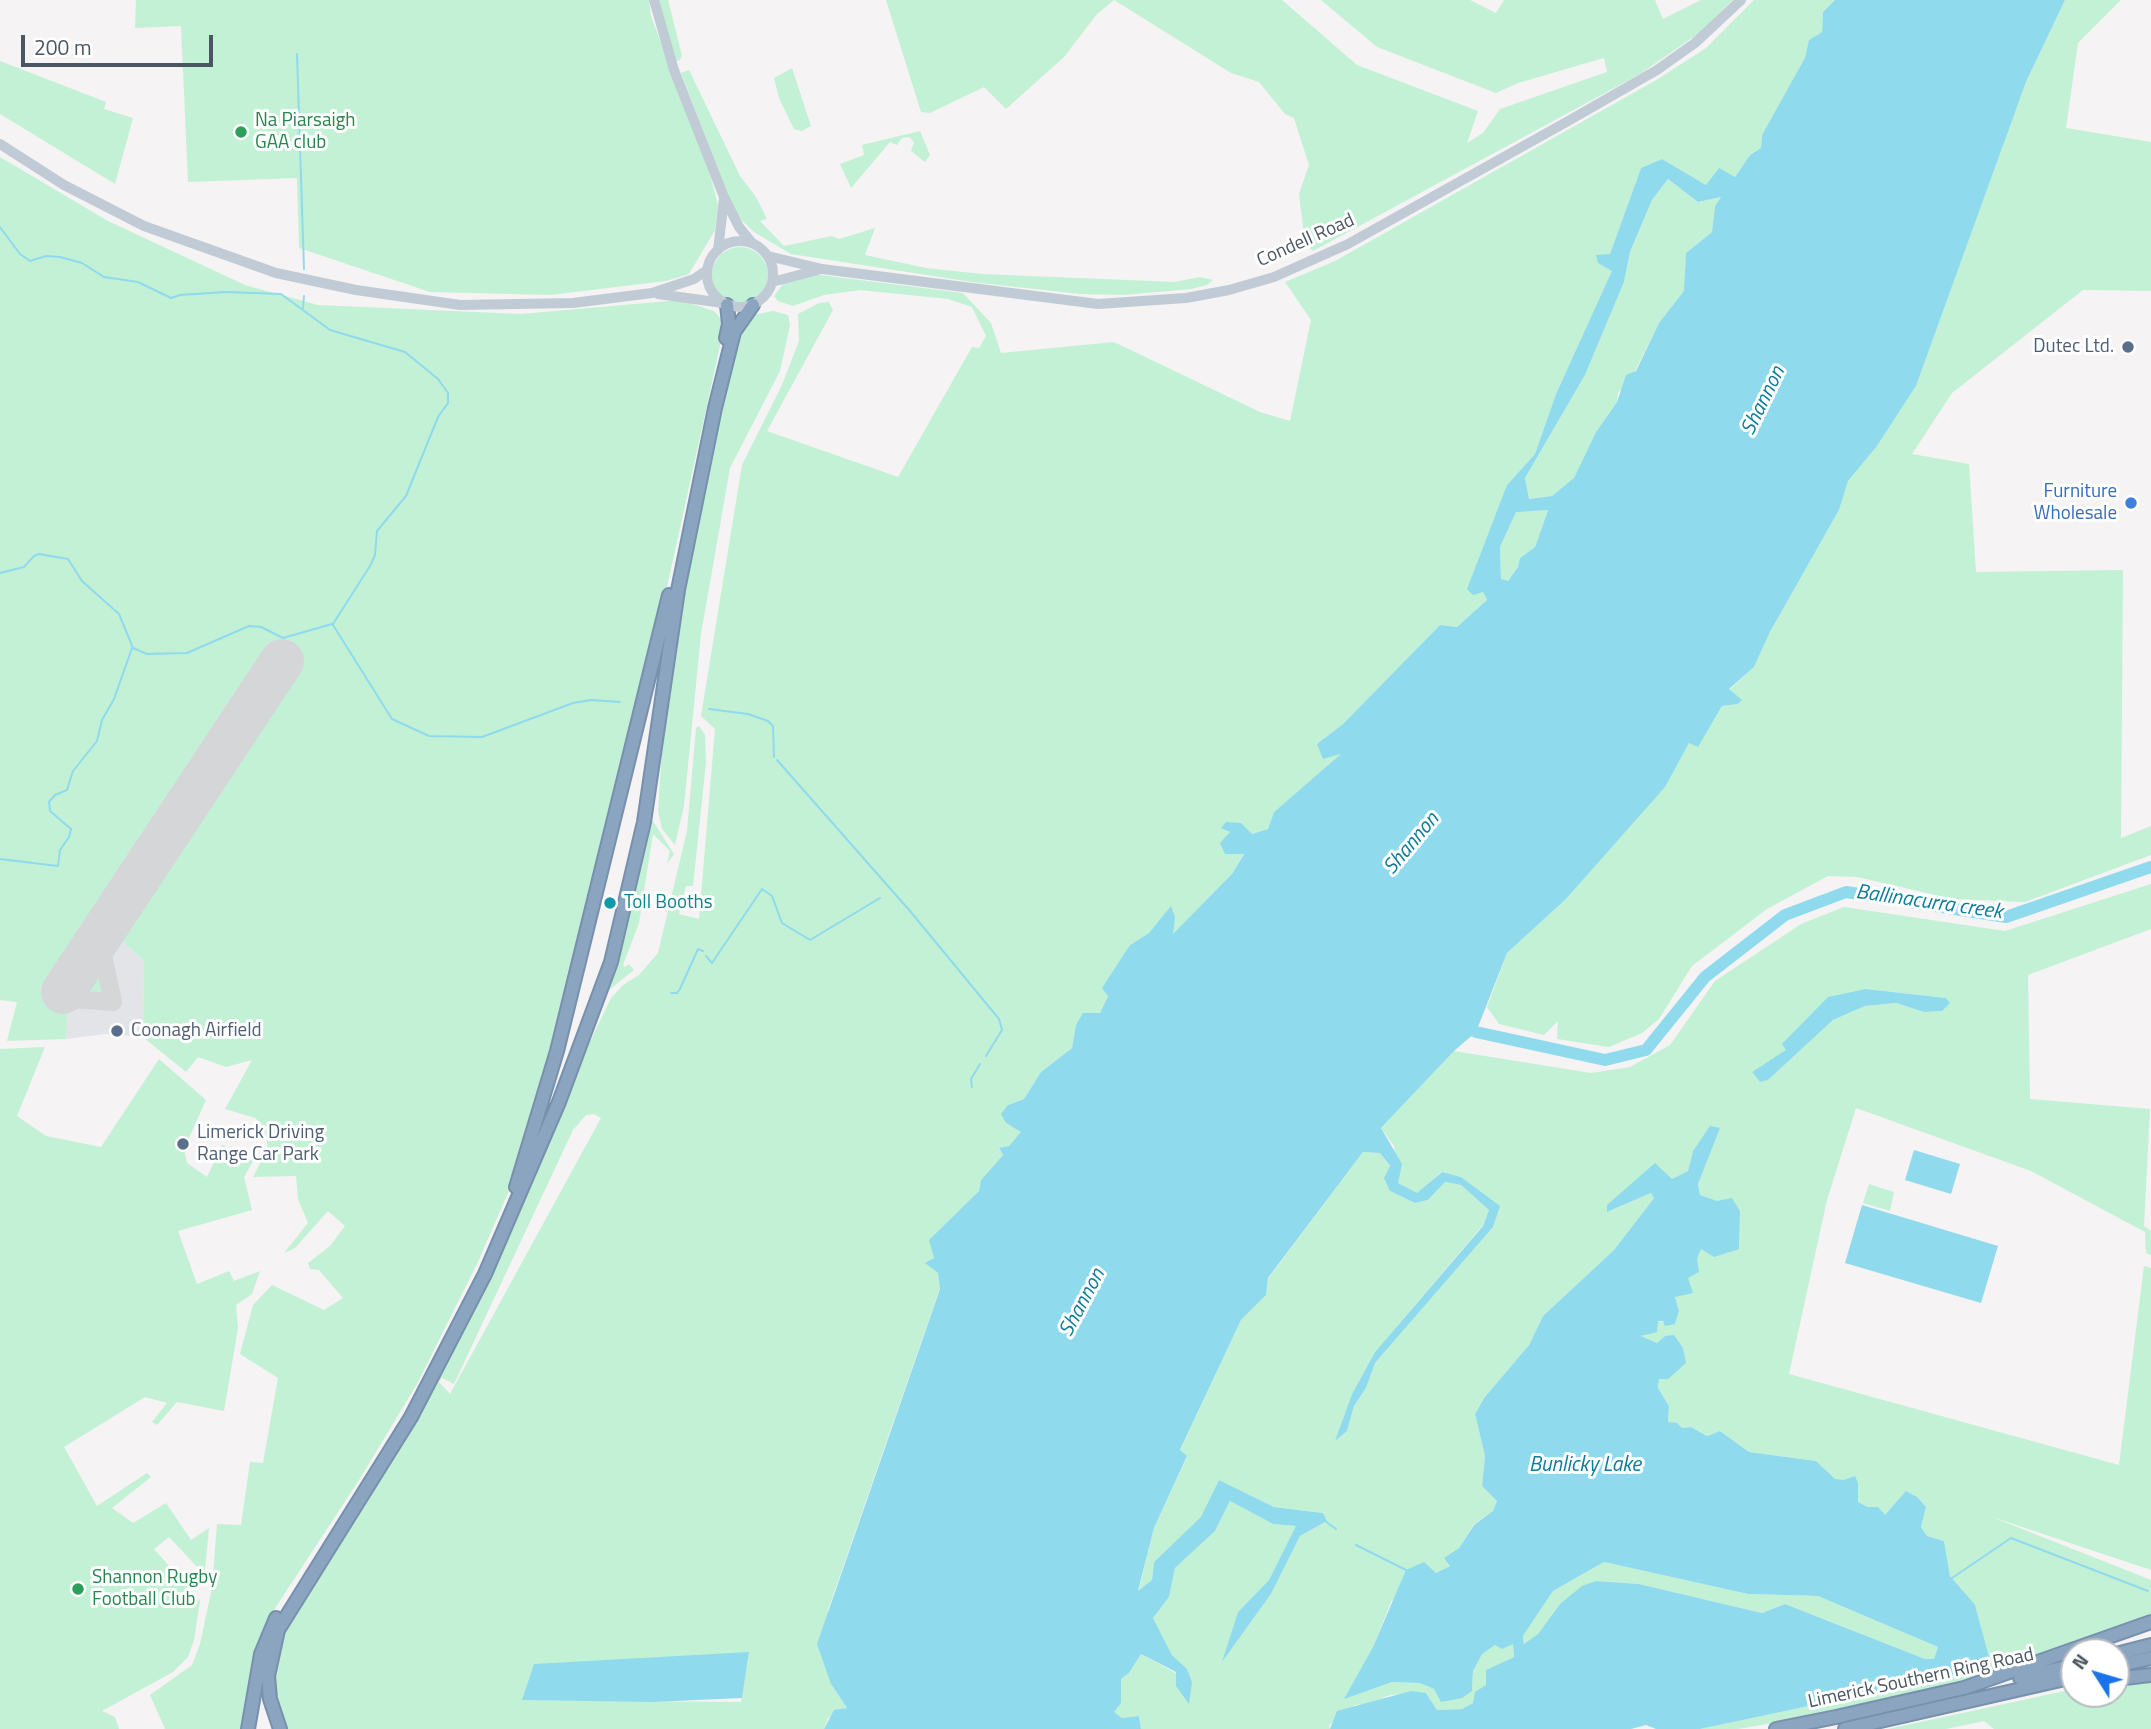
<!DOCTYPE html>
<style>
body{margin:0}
#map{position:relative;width:2151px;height:1729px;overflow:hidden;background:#f5f3f3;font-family:"Titillium Web",sans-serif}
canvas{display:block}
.north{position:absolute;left:2060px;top:1638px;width:70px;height:70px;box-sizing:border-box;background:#fff;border:2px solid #b7bbc0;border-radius:50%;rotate:307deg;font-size:19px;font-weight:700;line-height:28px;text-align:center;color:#4a5661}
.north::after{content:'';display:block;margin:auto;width:24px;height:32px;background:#1a73e8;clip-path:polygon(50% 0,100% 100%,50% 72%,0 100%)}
.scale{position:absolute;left:21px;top:35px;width:192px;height:32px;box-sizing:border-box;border:4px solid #4a5661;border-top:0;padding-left:9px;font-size:21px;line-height:24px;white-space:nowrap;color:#4a5661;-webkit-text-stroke:5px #fff;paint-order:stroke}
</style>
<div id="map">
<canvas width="2151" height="1729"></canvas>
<div class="north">N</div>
<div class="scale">200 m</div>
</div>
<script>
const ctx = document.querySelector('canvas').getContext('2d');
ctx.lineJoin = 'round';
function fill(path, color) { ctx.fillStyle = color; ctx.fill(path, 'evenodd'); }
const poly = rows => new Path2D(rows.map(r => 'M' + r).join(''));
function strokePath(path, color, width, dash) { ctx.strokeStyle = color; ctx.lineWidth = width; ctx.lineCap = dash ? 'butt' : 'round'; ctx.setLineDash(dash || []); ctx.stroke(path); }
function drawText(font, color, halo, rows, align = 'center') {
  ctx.font = font + ' "Titillium Web",sans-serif'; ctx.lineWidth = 6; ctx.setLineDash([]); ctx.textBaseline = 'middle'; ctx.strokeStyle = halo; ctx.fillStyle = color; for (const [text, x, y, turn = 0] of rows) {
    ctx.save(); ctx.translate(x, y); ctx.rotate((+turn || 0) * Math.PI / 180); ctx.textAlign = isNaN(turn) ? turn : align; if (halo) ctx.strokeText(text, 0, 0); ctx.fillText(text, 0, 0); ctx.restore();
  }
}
fill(poly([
 [268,641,304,663,119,938,144,961,143,1037,105,1034,66,1039,68,1009,38,989]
]), '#e2e4e7');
fill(poly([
 [136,0,649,0,651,16,711,178,718,205,715,230,689,274,666,281,550,295,430,292,299,248,297,178,188,182,181,26,135,28],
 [657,0,668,0,682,56,679,61,671,59],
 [886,0,1114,0,1097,14,1064,57,1006,109,984,87,930,113,921,112],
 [1114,0,1282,0,1357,65,1478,111,1467,143,1483,133,1500,109,1607,72,1604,58,1518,83,1496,93,1377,47,1321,0,1470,0,1496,13,1504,0,1655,0,1663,19,1701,0,1733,0,1699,33,1640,74,1313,251,1299,237,1304,234,1299,194,1309,165,1294,118,1285,114,1259,82,1231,73],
 [1754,0,1835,0,1823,12,1822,32,1809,40,1806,58,1762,135,1761,148,1750,155,1735,177,1706,185,1662,159,1641,168,1610,254,1598,263,1613,270,1556,394,1535,454,1507,485,1483,591,1487,600,1457,627,1440,625,1343,724,1317,744,1343,753,1274,812,1268,829,1252,834,1230,831,1226,838,1244,853,1232,874,1198,911,1172,935,1171,907,1149,933,1130,945,1100,1013,1076,1025,1072,1048,1041,1072,1024,1099,1008,1105,1006,1123,1022,1132,1009,1146,999,1149,1003,1155,981,1180,979,1191,930,1240,934,1258,926,1263,938,1273,940,1288,828,1610,831,1684,847,1708,828,1718,824,1729,285,1729,277,1712,274,1689,275,1654,289,1615,381,1477,611,998,623,985,639,975,658,953,687,831,696,728,699,726,705,735,706,762,693,886,686,886,679,914,699,919,715,729,701,716,742,465,782,385,799,341,798,314,819,303,829,302,833,310,767,431,898,477,972,347,979,348,986,336,972,307,948,299,860,290,824,295,793,306,778,301,774,296,785,281,804,273,963,293,991,323,1001,353,1114,342,1260,412,1290,421,1311,320,1285,282,1335,261,1658,79,1706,48],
 [594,1114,601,1118,450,1394,439,1382,442,1378,454,1384,573,1130,586,1115],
 [749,1653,741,1702,523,1700],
 [2065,0,2121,0,2078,43,2066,128,2151,142,2151,291,2083,290,1952,393,1912,454,1969,464,1976,572,2123,570,2121,838,2151,826,2151,855,2025,902,1953,899,1857,877,1828,876,1767,909,1692,966,1659,1019,1642,1033,1609,1047,1557,1039,1558,1021,1544,1035,1499,1024,1487,1007,1507,953,1566,899,1664,787,1689,743,1698,746,1722,706,1738,704,1741,700,1729,690,1754,667,1770,632,1839,510,1848,480,1877,446,1916,386,2026,82],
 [0,61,106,102,104,109,133,118,115,184,0,114],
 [792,68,811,126,802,131,794,129,779,98,774,78],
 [689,70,740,176,756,197,767,219,760,221,784,246,832,236,839,239,875,228,865,255,926,268,982,274,1175,282,1200,277,1213,280,1207,285,1191,289,1123,295,1080,294,972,282,791,254,754,232,736,215,681,73],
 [920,131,930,155,925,162,911,151,914,142,909,137,902,138,897,145,890,142,851,188,840,164,864,155,862,145],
 [0,157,108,221,245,285,318,305,521,314,680,300,714,311,725,323,651,660,526,1152,477,1264,417,1384,359,1480,266,1622,255,1657,244,1729,165,1729,150,1695,192,1665,200,1644,212,1588,217,1524,241,1525,250,1462,263,1463,278,1378,240,1354,253,1305,272,1285,324,1310,343,1298,319,1270,310,1269,308,1263,330,1246,345,1226,328,1211,295,1248,284,1253,308,1223,298,1199,296,1176,253,1177,268,1148,264,1126,255,1118,225,1109,252,1060,226,1067,198,1057,186,1072,143,1037,144,961,119,938,304,663,268,642,39,989,68,1009,66,1039,7,1041,17,1002,0,1000],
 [1668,179,1698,202,1721,197,1715,206,1712,232,1686,253,1685,291,1659,323,1635,371,1618,393,1617,402,1596,432,1574,479,1552,496,1529,499,1525,478,1585,375,1624,282,1630,252,1652,200],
 '712 275a28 28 0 1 1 56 0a28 28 0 1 1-56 0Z',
 [773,311,788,315,790,325,780,371,730,468,701,634,684,806,675,845,662,829,658,811,665,702,699,497,740,326,748,316],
 [1548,509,1535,547,1520,558,1518,567,1507,582,1501,579,1500,547,1516,511],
 [648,819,653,821,674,854,667,864,670,851,653,834,639,923,623,965,625,967,629,964,634,970,609,990,607,988],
 [2151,884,2151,929,2028,975,2030,1099,2150,1109,2144,1226,2151,1231,2151,1255,2146,1253,2145,1232,2031,1171,1856,1108,1827,1200,1789,1374,2119,1465,2144,1266,2151,1268,2151,1570,1992,1517,2151,1580,2151,1614,2011,1667,1861,1708,1738,1729,1700,1729,1970,1672,1990,1661,1950,1576,1944,1541,1927,1536,1921,1527,1926,1507,1885,1515,1858,1502,1858,1483,1834,1479,1816,1461,1749,1452,1720,1431,1707,1436,1691,1427,1682,1428,1668,1422,1669,1406,1658,1388,1665,1336,1657,1343,1641,1336,1652,1332,1658,1321,1675,1324,1679,1311,1675,1297,1701,1249,1739,1249,1740,1211,1700,1195,1698,1184,1719,1128,1693,1151,1688,1171,1608,1212,1651,1193,1654,1198,1614,1250,1543,1316,1529,1345,1483,1399,1475,1414,1485,1456,1482,1486,1497,1501,1493,1511,1473,1525,1459,1548,1445,1558,1450,1566,1436,1573,1406,1570,1400,1591,1391,1602,1373,1647,1345,1698,1392,1682,1420,1683,1434,1689,1472,1691,1473,1671,1481,1654,1495,1645,1513,1644,1514,1657,1486,1670,1486,1685,1473,1703,1462,1709,1437,1710,1426,1693,1390,1695,1368,1704,1355,1705,1329,1725,1330,1729,1141,1729,1139,1716,1122,1718,1113,1712,1121,1703,1121,1679,1129,1673,1141,1654,1192,1682,1187,1669,1172,1655,1153,1618,1169,1597,1175,1568,1215,1531,1230,1501,1273,1524,1297,1526,1269,1580,1238,1612,1224,1659,1271,1594,1300,1536,1327,1521,1323,1513,1274,1507,1219,1480,1202,1517,1154,1562,1152,1580,1138,1593,1154,1528,1187,1457,1180,1451,1241,1320,1266,1295,1268,1279,1363,1152,1380,1153,1390,1167,1390,1191,1415,1203,1428,1200,1445,1182,1461,1185,1489,1210,1483,1225,1375,1352,1352,1394,1336,1440,1347,1431,1354,1406,1366,1388,1375,1363,1493,1227,1499,1206,1461,1177,1441,1172,1417,1194,1398,1183,1394,1146,1381,1128,1454,1051,1591,1073,1630,1067,1670,1045,1715,981,1801,924,1844,907,2005,931],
 [1866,989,1946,998,1942,1011,1924,1012,1896,1003,1865,1006,1833,1020,1768,1080,1760,1082,1752,1072,1787,1050],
 [97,949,99,949,108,992,101,992,103,999,75,997,70,989],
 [45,1047,17,1116,46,1136,101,1147,159,1059,206,1100,184,1149,187,1163,207,1177,222,1145,253,1161,244,1177,252,1210,178,1231,197,1284,229,1271,234,1281,260,1271,252,1294,236,1305,238,1328,224,1411,177,1402,157,1425,152,1422,167,1403,145,1397,64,1447,97,1506,147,1473,151,1477,112,1508,133,1523,166,1503,191,1540,209,1528,205,1570,201,1571,169,1537,154,1549,200,1601,194,1640,188,1657,173,1672,102,1711,115,1717,119,1729,0,1729,0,1049],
 [1869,1184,1894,1192,1890,1211,1863,1203],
 [1604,1562,1748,1594,1818,1596,1938,1647,1934,1659,1925,1659,1785,1604,1762,1613,1639,1584,1596,1581,1560,1604,1538,1634,1525,1645,1523,1636,1553,1591],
 [2151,1680,2151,1729,1994,1729,1984,1721,1946,1729,1888,1729,2074,1689,2074,1694,2116,1694,2116,1683]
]), '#c3f1d5');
fill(poly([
 [1835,0,2065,0,2026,82,1916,386,1877,446,1848,481,1839,510,1770,632,1754,667,1729,689,1742,700,1738,704,1722,706,1698,747,1689,743,1665,787,1566,899,1507,953,1476,1032,1454,1051,1381,1128,1402,1164,1398,1183,1417,1193,1442,1172,1461,1177,1500,1206,1493,1227,1375,1363,1366,1388,1354,1406,1347,1431,1335,1441,1352,1394,1375,1352,1483,1226,1489,1210,1461,1185,1445,1182,1428,1200,1415,1203,1390,1191,1384,1178,1390,1166,1380,1153,1363,1152,1268,1278,1266,1295,1241,1320,1180,1450,1187,1456,1154,1528,1138,1591,1152,1580,1154,1562,1201,1517,1219,1480,1274,1507,1323,1513,1327,1521,1300,1536,1271,1594,1222,1662,1238,1612,1269,1580,1296,1526,1273,1524,1230,1501,1215,1531,1175,1568,1169,1597,1153,1618,1172,1655,1187,1669,1192,1682,1189,1704,1176,1686,1176,1672,1141,1654,1129,1673,1121,1679,1121,1703,1114,1712,1122,1718,1139,1716,1141,1729,824,1729,834,1710,847,1708,831,1684,817,1644,940,1289,938,1273,925,1263,934,1258,929,1240,979,1191,981,1180,1003,1155,999,1148,1009,1146,1021,1132,1006,1123,1001,1114,1008,1105,1024,1099,1041,1072,1072,1048,1076,1025,1083,1013,1100,1013,1108,996,1102,988,1130,945,1149,933,1171,906,1175,917,1173,934,1232,874,1244,854,1225,854,1220,843,1230,832,1221,828,1226,822,1241,823,1252,834,1268,829,1274,812,1341,754,1323,759,1317,744,1343,724,1440,625,1457,627,1487,600,1483,592,1473,595,1467,589,1507,485,1535,454,1556,394,1612,271,1598,263,1596,255,1610,254,1641,168,1662,159,1706,185,1719,168,1735,177,1750,155,1761,148,1762,135,1805,58,1809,40,1822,32,1823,12],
 [1668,179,1698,202,1721,197,1715,206,1712,232,1686,253,1684,291,1659,323,1636,371,1626,375,1617,402,1596,432,1574,478,1552,496,1529,499,1525,478,1585,375,1624,282,1630,252,1652,200],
 [1548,510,1535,547,1520,558,1518,567,1508,581,1501,579,1500,547,1516,512],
 [1866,989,1946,998,1950,1003,1942,1011,1924,1012,1896,1003,1865,1006,1833,1020,1768,1080,1760,1082,1752,1072,1786,1050,1782,1044,1828,997],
 [1710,1126,1720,1128,1698,1184,1700,1195,1717,1201,1732,1198,1740,1211,1739,1249,1714,1257,1701,1249,1697,1259,1699,1272,1688,1278,1693,1293,1675,1297,1679,1311,1675,1324,1665,1326,1663,1321,1658,1321,1657,1332,1641,1336,1657,1343,1665,1336,1674,1335,1683,1348,1686,1363,1668,1379,1659,1379,1658,1388,1669,1406,1668,1422,1677,1423,1682,1428,1691,1427,1707,1436,1720,1431,1749,1452,1816,1461,1835,1479,1844,1480,1855,1476,1858,1483,1858,1502,1868,1507,1878,1507,1885,1515,1906,1491,1917,1497,1926,1507,1921,1527,1927,1536,1944,1541,1950,1576,1975,1605,1990,1661,1970,1672,1700,1729,1656,1729,1646,1725,1631,1729,1330,1729,1337,1711,1411,1691,1426,1693,1437,1710,1462,1709,1473,1703,1475,1692,1486,1685,1486,1670,1514,1657,1513,1644,1502,1649,1495,1645,1482,1654,1473,1671,1472,1691,1462,1698,1441,1702,1434,1689,1420,1683,1392,1682,1344,1699,1373,1647,1406,1570,1424,1562,1436,1573,1450,1566,1444,1558,1459,1548,1474,1525,1493,1511,1497,1501,1482,1486,1485,1456,1475,1414,1484,1398,1529,1345,1543,1316,1614,1250,1654,1198,1651,1193,1607,1212,1607,1205,1655,1163,1672,1179,1688,1171,1693,1151],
 [1604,1562,1748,1594,1818,1596,1938,1647,1934,1659,1925,1659,1785,1604,1762,1613,1639,1584,1596,1581,1582,1586,1560,1604,1538,1634,1524,1644,1523,1636,1553,1591],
 [1914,1150,1960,1164,1951,1194,1905,1180],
 [1862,1205,1998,1246,1981,1303,1845,1263],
 [749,1652,742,1698,652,1702,522,1700,534,1664]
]), '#90daee');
strokePath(poly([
 [297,54,304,269],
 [0,227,20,254,30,261,46,256,60,257,82,263,104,277,138,282,171,298,180,295,226,292,281,294,330,330,405,352,438,379,448,393,448,403,438,417,406,496,377,531,375,555,370,566,333,624],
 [303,308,304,296],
 [0,573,24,567,34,556,39,554,68,559,82,581,119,614,133,648,147,654,187,653,249,626,261,627,283,638,332,624],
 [333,625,392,719,429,736,482,737,573,703,591,700,620,702],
 [709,709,748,714,768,721,773,726,774,757],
 [777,760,910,911,999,1019,1002,1030,986,1056],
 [0,859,58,866,60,850,69,837,71,829,50,811,49,802,55,795,67,790,73,771,97,741,102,720,114,699,132,648],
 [706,956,712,963,762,889,772,896,782,923,810,940,880,898],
 [671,993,677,993,680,989,698,949,703,951],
 [972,1087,971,1079,980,1064],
 [1325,1521,1336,1529],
 [1356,1545,1406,1570],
 [1952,1578,2011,1538,2148,1591]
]), '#90daee', 2);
strokePath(poly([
 [1462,1025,1476,1032,1605,1060,1646,1050,1705,977,1785,915,1846,892,2006,917,2151,867]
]), '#90daee', 12);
strokePath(poly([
 [63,992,72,999,113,1002,99,937]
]), '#d5d6d8', 18);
strokePath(poly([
 [63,992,282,661]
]), '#d5d6d8', 44);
const highway = poly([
 [726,338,729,324,727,305],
 [516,1187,557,1051,669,595],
 [2116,1654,2151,1645],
 [2116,1666,2151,1658],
 [2020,1678,2074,1665],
 [2116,1679,2151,1675],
 [1836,1717,1964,1688,2151,1622],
 [248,1729,261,1654,276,1618],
 [280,1729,270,1699,268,1676,278,1630,411,1417,485,1274,559,1102,611,962,644,822,678,590,715,408,734,332,753,305],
 [1776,1729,1841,1716],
 [1845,1729,2074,1677]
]);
strokePath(highway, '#7690ad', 16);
strokePath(poly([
 [654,0,674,70,724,197,739,227,752,243],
 [0,144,64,185,144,226,276,273,356,290,460,305,573,303,652,293,694,279,707,270],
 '707 274a33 33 0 1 1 66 0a33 33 0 1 1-66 0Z',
 [718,250,724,199],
 [768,256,822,269,1098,304,1186,298,1229,290,1274,277,1348,244,1570,120,1657,70,1695,43,1741,0],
 [772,282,818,270],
 [658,294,723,303]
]), '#c1cbd6', 10);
strokePath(highway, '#8ba5c1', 12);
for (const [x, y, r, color] of [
 [241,132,7,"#2e9e5b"],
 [2128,347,7,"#5c6f8a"],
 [2131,503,7,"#3f7fe0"],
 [610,903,7,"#0f9aa8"],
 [117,1031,7,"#5c6f8a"],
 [183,1144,7,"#5c6f8a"],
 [78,1589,7,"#2e9e5b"]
]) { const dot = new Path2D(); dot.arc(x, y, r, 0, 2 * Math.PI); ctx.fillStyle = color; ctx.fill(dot); strokePath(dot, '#fff', 2.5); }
drawText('19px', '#27864d', '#fff', [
 ["Na Piarsaigh",255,121],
 ["GAA club",255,143],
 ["Shannon Rugby",92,1578],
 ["Football Club",92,1600]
], 'left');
drawText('19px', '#4a5661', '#fff', [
 ["Condell Road",1306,241,-24],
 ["Limerick Southern Ring Road",1921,1679,-12]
]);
drawText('19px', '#4e5e75', '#fff', [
 ["Dutec Ltd.",2114,347,"right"],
 ["Coonagh Airfield",131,1031],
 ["Limerick Driving",197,1133],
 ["Range Car Park",197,1155]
], 'left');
drawText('19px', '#366cbe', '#fff', [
 ["Furniture",2117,492],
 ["Wholesale",2117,514]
], 'right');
drawText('19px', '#0d838f', '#fff', [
 ["Toll Booths",624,903]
], 'left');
drawText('italic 21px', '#0c7c9b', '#fff', [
 ["Shannon",1764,401,-64],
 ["Shannon",1412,844,-50],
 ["Ballinacurra creek",1929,903,8],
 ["Shannon",1083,1303,-62],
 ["Bunlicky Lake",1585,1466]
]);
</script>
